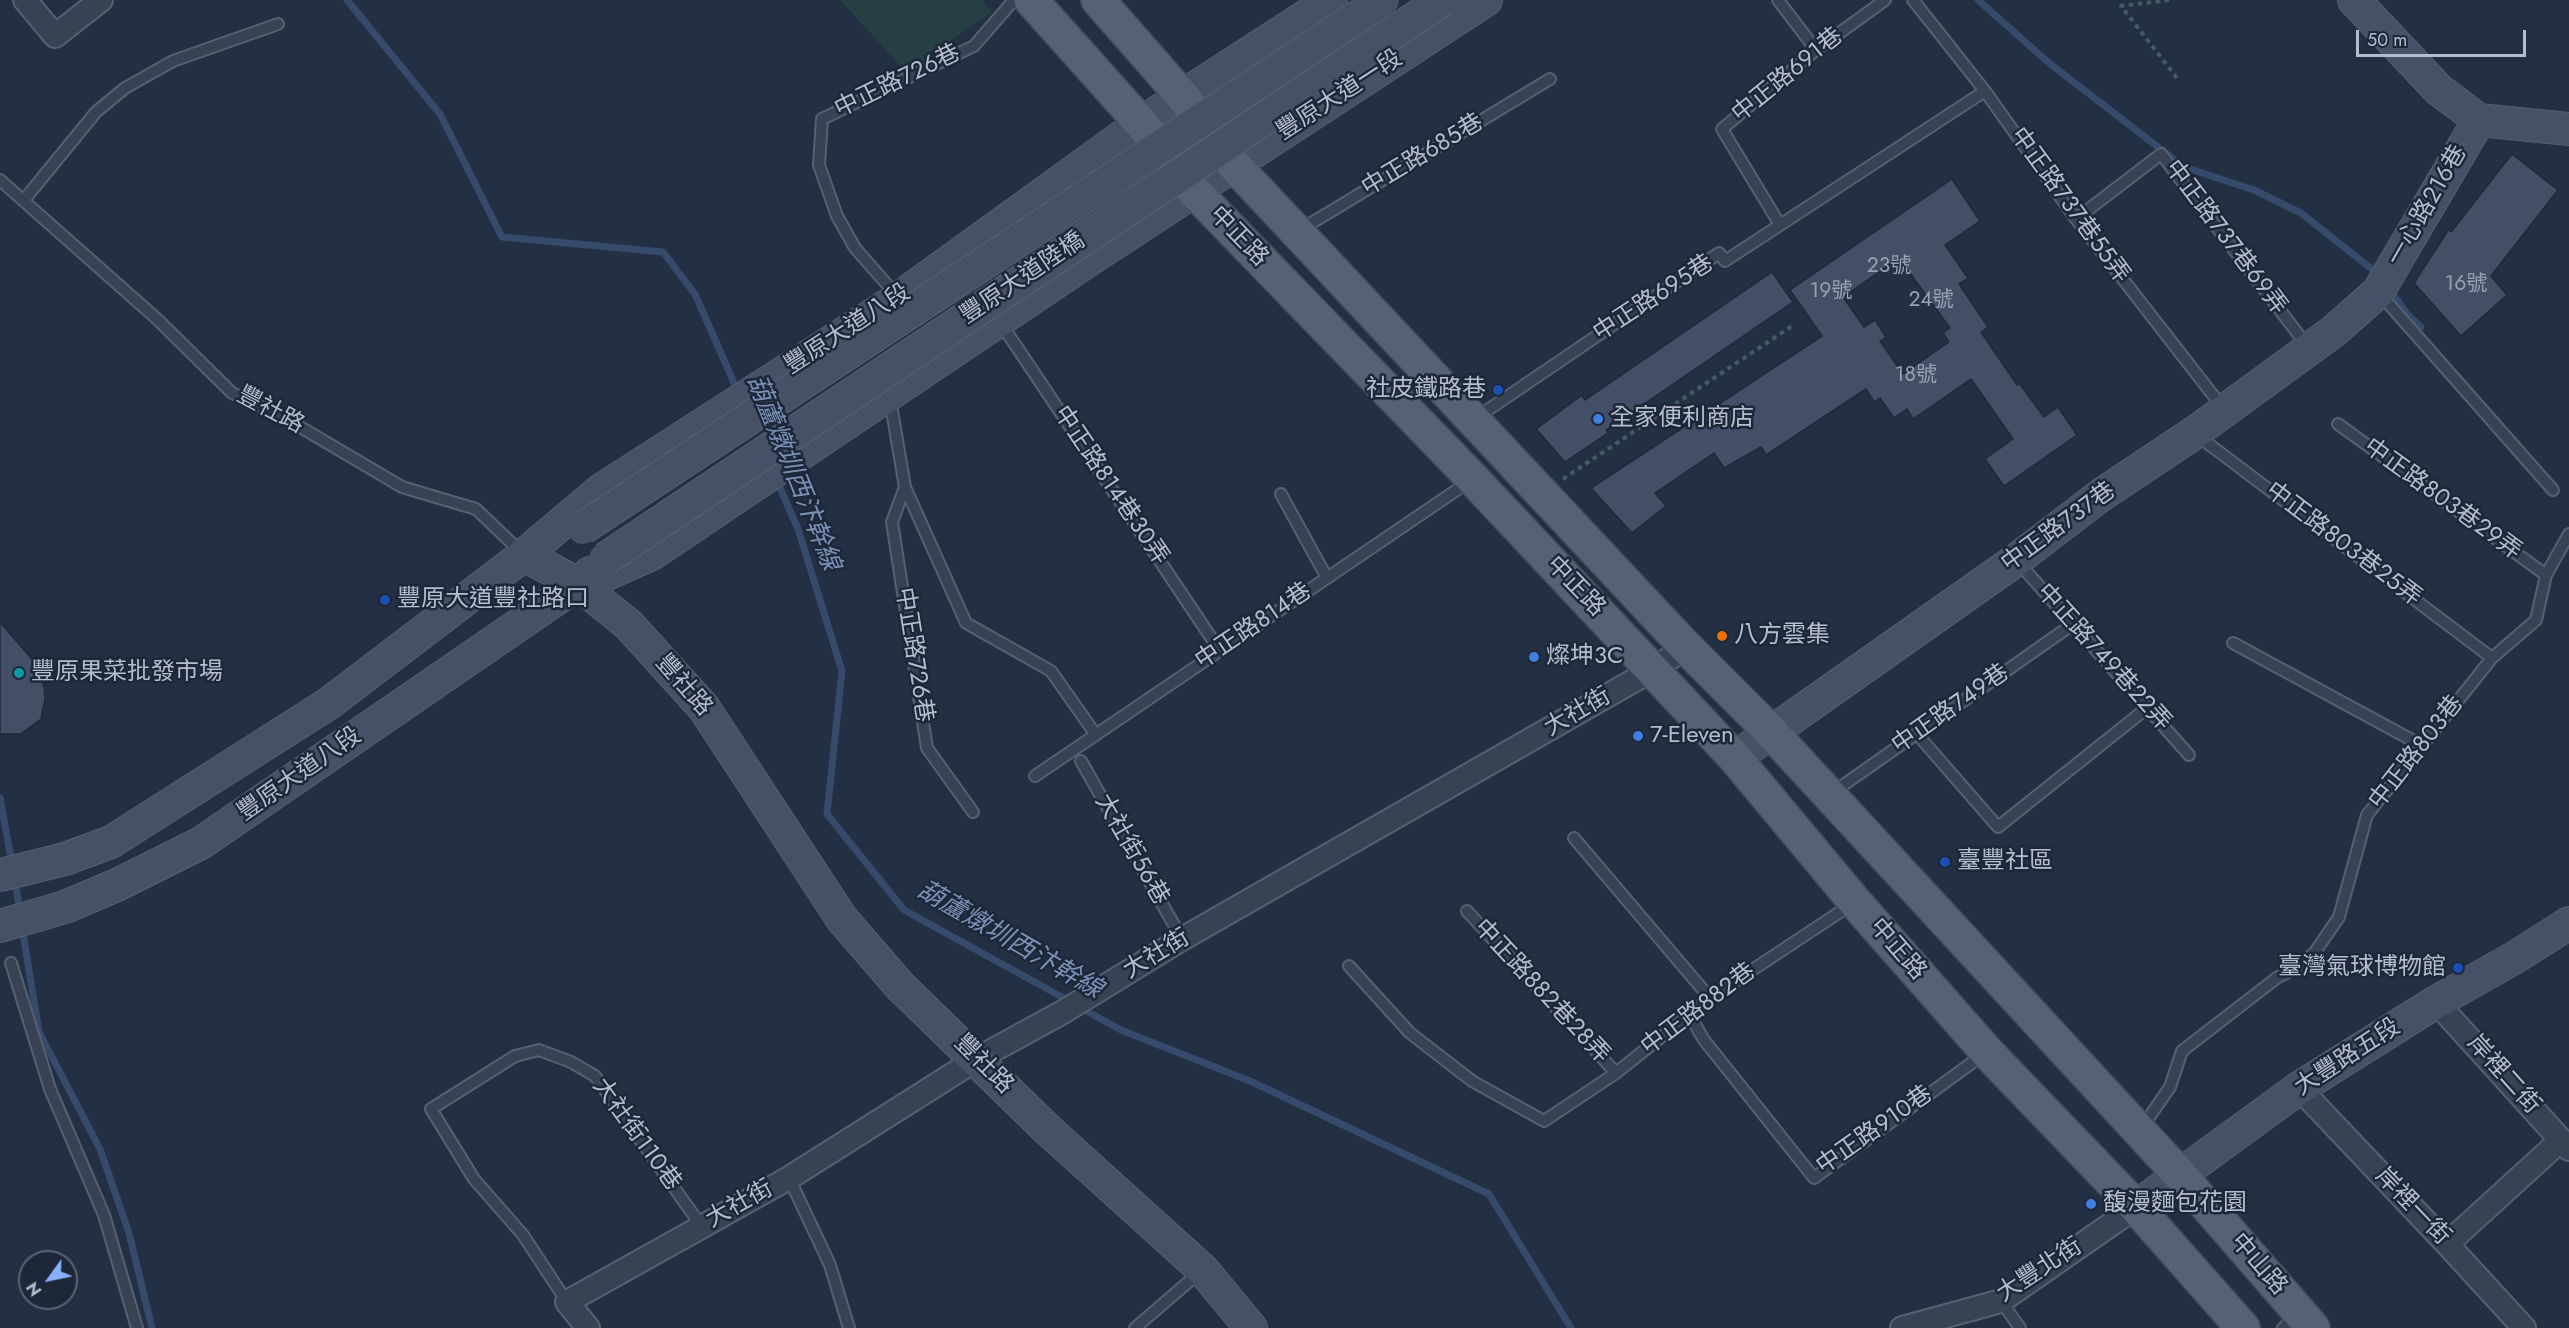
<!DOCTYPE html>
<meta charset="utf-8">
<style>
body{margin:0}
#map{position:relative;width:2569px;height:1328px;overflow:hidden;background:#233044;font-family:Jost,sans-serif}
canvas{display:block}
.north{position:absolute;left:18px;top:1250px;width:60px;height:60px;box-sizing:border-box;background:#1d2738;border:2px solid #5a6374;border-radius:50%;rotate:237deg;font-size:16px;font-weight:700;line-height:24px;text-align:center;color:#b5bdcd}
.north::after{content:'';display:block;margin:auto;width:21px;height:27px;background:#88b0ff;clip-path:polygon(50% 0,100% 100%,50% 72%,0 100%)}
.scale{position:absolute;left:2356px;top:30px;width:170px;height:27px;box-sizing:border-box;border:3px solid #b5bdcd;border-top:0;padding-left:8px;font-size:18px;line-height:21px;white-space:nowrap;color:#b5bdcd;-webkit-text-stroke:4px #1d2738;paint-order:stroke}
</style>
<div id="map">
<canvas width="2569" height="1328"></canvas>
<div class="north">N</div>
<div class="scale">50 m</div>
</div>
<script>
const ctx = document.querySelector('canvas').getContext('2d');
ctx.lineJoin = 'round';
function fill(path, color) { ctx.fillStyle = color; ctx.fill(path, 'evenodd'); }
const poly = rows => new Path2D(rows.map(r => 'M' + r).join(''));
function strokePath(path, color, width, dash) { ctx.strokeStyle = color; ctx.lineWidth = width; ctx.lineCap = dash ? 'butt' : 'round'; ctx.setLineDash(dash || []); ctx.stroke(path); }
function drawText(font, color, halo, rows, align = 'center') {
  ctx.font = font + ' Jost,"Noto Sans TC",sans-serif'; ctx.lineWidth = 5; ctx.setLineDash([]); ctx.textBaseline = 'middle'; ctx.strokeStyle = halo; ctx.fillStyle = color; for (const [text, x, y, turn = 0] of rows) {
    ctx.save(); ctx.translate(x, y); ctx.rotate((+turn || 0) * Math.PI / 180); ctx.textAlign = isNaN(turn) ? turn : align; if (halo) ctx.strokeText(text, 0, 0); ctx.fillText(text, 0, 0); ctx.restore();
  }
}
fill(poly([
 [840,0,982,0,992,12,906,72]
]), '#263f45');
strokePath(poly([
 [347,0,440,114,502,237,663,252,695,294,738,392],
 [1978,0,2049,63,2184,167,2254,190,2301,213,2378,274],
 [2390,290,2408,315,2421,327],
 [776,479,798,529,842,671,827,814,904,910,1071,1002],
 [0,798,12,863],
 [15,880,20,913],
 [22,927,39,1032,100,1149,129,1233,152,1328],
 [1081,1008,1121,1030,1250,1081,1489,1194,1571,1328]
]), '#364a6c', 7);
const building = poly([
 [2512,154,2558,190,2491,276,2507,295,2461,336,2414,283,2449,229,2451,232,2512,154],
 [1952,179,1980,221,1945,245,1968,278,1959,284,1988,327,1981,332,2017,385,2019,383,2044,417,2058,407,2077,435,2004,486,1985,459,2013,439,1971,379,1913,419,1907,409,1894,418,1880,398,1874,402,1866,389,1766,455,1761,447,1724,468,1714,453,1655,493,1666,506,1632,533,1591,488,1822,336,1790,290,1952,179],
 [1899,258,1950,328,1943,333,1949,342,1903,374,1880,341,1886,337,1875,320,1864,327,1843,297,1899,258],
 [1772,272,1793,302,1606,430,1608,433,1565,462,1536,429,1582,395,1585,400,1772,272],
 [0,622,32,659,44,686,45,699,41,719,21,734,0,734,0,622]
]);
fill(building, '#424f66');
strokePath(building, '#1f293a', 1.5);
const lane = poly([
 [1778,0,1816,50],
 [1913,0,1985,91,2076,219,2223,408],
 [0,180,157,319,232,393,285,418,402,487,476,509,522,553],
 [24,200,96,112,125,88,173,61,278,24],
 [2076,219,2161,154,2308,347],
 [1780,225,1722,129,1816,50,1885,0],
 [1300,230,1550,79],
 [2380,294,2553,490],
 [898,297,855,248,837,216,819,165,822,119,974,46,1014,0],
 [1000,322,1220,651],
 [890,399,905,487,966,623,1051,671,1096,735],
 [1476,418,1719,253,1725,261,1985,91],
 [2338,424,2546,575],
 [2198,436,2492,658],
 [905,487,892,522,927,748,973,812],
 [1281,494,1327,578],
 [2018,562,2189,755],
 [2233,643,2421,745],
 [1917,734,1998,827,2147,708],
 [1081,761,1182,939],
 [1035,776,1470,481],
 [1832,793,2073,624],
 [1574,838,1710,998],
 [1467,911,1616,1073],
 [11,963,50,1089,104,1215,137,1328],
 [1349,966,1410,1033,1472,1081,1544,1121,1616,1073,1710,998,1852,904],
 [1689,1014,1704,1040,1814,1178,1984,1054],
 [2141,1129,2170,1087,2182,1051,2278,977,2301,966,2315,952,2339,917,2367,815,2492,658,2536,620,2546,575,2569,534],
 [789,1178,830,1265,849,1328],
 [2001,1301,2020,1328],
 [567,1302,523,1235,474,1179,431,1109,515,1056,539,1050,571,1062,595,1076,702,1227],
 [1135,1328,1200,1272],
 [2283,1328,2297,1316]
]);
const street = poly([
 [25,0,55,36,101,0],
 [2436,1002,2569,1149],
 [2299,1088,2447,1244,2524,1328],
 [2447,1244,2561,1140],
 [588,1328,567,1302,789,1178,977,1059,1063,1012,1182,939,1654,669,1686,647],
 [1902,1328,2001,1301,2136,1207]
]);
const secondary = poly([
 [2354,0,2439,90,2479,120,2569,129],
 [524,555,578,584,629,625,704,708,842,919,900,986,1048,1130,1203,1270,1251,1328],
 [578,584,607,574,652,554,1092,258,1486,0],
 [1735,758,2016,560,2101,495,2194,433,2334,331,2378,292,2479,120],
 [0,875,65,859,111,842,328,704,524,555,601,490,899,298,1141,123,1331,0],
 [0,926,65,907,119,884,201,843,578,584,590,573],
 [2136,1207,2299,1088,2436,1002,2514,958,2569,923]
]);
const primary = poly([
 [1031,0,1141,123,1194,191,1473,479,1735,758,1855,902,1987,1052,2136,1207,2243,1328],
 [1098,0,1183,97,1234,165,1686,647,1771,732,2180,1175,2313,1328]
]);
strokePath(lane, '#566070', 14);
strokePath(street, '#566070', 26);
strokePath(secondary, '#566070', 34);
strokePath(primary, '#424b5c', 36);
strokePath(poly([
 [2169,0,2121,6,2177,78],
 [1563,479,1792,326]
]), '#445c61', 4, [4.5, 4.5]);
strokePath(lane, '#384253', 10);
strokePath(street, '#384253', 22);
strokePath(secondary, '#465066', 32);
strokePath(primary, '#566173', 33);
const secondaryBridge = poly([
 [583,528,1383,0],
 [605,559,1442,0]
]);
strokePath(secondaryBridge, '#566070', 34, []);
strokePath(secondaryBridge, '#465066', 32);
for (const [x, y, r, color] of [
 [1498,390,6,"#1a4fb4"],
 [1598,419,6,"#3f7fe0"],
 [385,600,6,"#1a4fb4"],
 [1722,636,6,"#e8710a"],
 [1534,657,6,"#3f7fe0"],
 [19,673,6,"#0f9aa8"],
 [1638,736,6,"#3f7fe0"],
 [1945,862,6,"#1a4fb4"],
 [2458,968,6,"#1a4fb4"],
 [2091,1204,6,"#3f7fe0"]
]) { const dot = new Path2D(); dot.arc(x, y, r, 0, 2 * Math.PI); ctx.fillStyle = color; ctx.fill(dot); strokePath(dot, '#1d2738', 2); }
drawText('21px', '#98a2b3', null, [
 ["23號",1889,267],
 ["16號",2466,285],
 ["19號",1831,292],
 ["24號",1931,301],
 ["18號",1916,376]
]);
drawText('24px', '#b5bdcd', '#1d2738', [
 ["中正路691巷",1788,76,-39],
 ["中正路726巷",898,82,-26],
 ["豐原大道一段",1340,96,-33],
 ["中正路685巷",1423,156,-31],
 ["中正路737巷55弄",2069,206,54],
 ["一心路216巷",2428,206,-60],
 ["中正路",1238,237,46],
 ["中正路737巷69弄",2225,238,53],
 ["豐原大道陸橋",1023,279,-34],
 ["中正路695巷",1654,299,-33],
 ["豐原大道八段",848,330,-33],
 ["豐社路",270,411,28],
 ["中正路814巷30弄",1110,486,56],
 ["中正路803巷29弄",2442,500,36],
 ["中正路737巷",2059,528,-36],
 ["中正路803巷25弄",2343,545,37],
 ["中正路",1575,587,46],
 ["中正路814巷",1254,627,-34],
 ["中正路726巷",913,655,81],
 ["中正路749巷22弄",2103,658,48],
 ["豐社路",683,686,49],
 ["中正路749巷",1951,710,-35],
 ["大社街",1578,713,-30],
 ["中正路803巷",2417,753,-52],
 ["豐原大道八段",300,775,-35],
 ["大社街56巷",1131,850,60],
 ["中正路",1897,950,49],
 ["大社街",1157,955,-31],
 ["中正路882巷28弄",1541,992,47],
 ["中正路882巷",1699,1010,-37],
 ["大豐路五段",2348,1058,-33],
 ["豐社路",983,1065,45],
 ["岸裡二街",2503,1075,48],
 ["中正路910巷",1875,1131,-35],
 ["大社街110巷",636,1135,54],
 ["大社街",740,1205,-29],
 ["岸裡一街",2412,1207,46],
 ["中山路",2258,1265,49],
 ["大豐北街",2040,1271,-33]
]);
drawText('24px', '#b5bdcd', '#1d2738', [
 ["社皮鐵路巷",1486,390,"right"],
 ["全家便利商店",1610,419],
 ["豐原大道豐社路口",397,600],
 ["八方雲集",1734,636],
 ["燦坤3C",1546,657],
 ["豐原果菜批發市場",31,673],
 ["7-Eleven",1650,736],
 ["臺豐社區",1957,862],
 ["臺灣氣球博物館",2446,968,"right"],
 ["馥漫麵包花園",2103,1204]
], 'left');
drawText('italic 26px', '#7a91b7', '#1d2738', [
 ["葫蘆燉圳西汴幹線",792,473,68],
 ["葫蘆燉圳西汴幹線",1009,941,30]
]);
</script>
